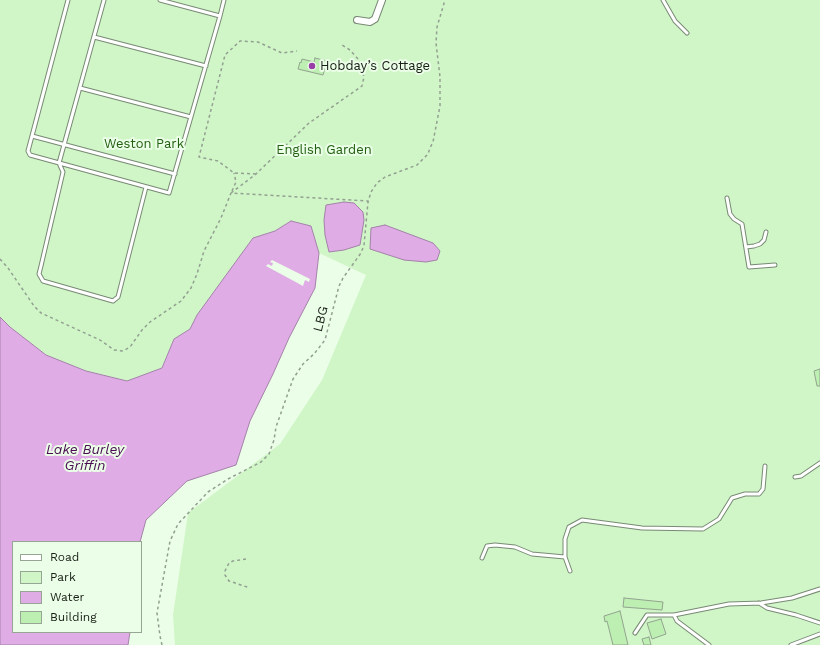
<!DOCTYPE html>
<meta charset="utf-8">
<style>
body{margin:0}
#map{position:relative;width:820px;height:645px;overflow:hidden;background:#ebfee7;font-family:"Work Sans",sans-serif}
canvas{display:block}
.legend{position:absolute;left:12px;top:541px;width:130px;height:92px;box-sizing:border-box;background:#ebfee7;border:1px solid #97a594;margin:0;padding:5px 7px;list-style:none;font-size:12px;color:#181f17}
.legend li{display:flex;align-items:center;gap:8px;height:20px}
.legend b{width:20px;border:1px solid #97a594}
</style>
<div id="map">
<canvas width="820" height="645"></canvas>
<ul class="legend">
<li><b style="height:5px;background:#fff"></b>Road</li>
<li><b style="height:11px;background:#d0f6c8"></b>Park</li>
<li><b style="height:11px;background:#dface6"></b>Water</li>
<li><b style="height:11px;background:#bdeeb2"></b>Building</li>
</ul>
</div>
<script>
const ctx = document.querySelector('canvas').getContext('2d');
ctx.lineJoin = 'round';
function fill(path, color) { ctx.fillStyle = color; ctx.fill(path, 'evenodd'); }
const poly = rows => new Path2D(rows.map(r => 'M' + r).join(''));
function strokePath(path, color, width, dash) { ctx.strokeStyle = color; ctx.lineWidth = width; ctx.lineCap = dash ? 'butt' : 'round'; ctx.setLineDash(dash || []); ctx.stroke(path); }
function drawText(font, color, halo, rows, align = 'center') {
  ctx.font = font + ' "Work Sans",sans-serif'; ctx.lineWidth = 4; ctx.setLineDash([]); ctx.textBaseline = 'middle'; ctx.strokeStyle = halo; ctx.fillStyle = color; for (const [text, x, y, turn = 0] of rows) {
    ctx.save(); ctx.translate(x, y); ctx.rotate((+turn || 0) * Math.PI / 180); ctx.textAlign = isNaN(turn) ? turn : align; if (halo) ctx.strokeText(text, 0, 0); ctx.fillText(text, 0, 0); ctx.restore();
  }
}
fill(poly([
 [0,0,820,0,820,645,175,645,173,615,188,513,280,444,322,380,366,275,319,253,311,226,291,221,275,231,253,238,197,315,190,329,174,339,162,368,127,381,86,371,46,355,10,327,0,317]
]), '#d0f6c8');
const water = poly([
 [344,202,354,203,363,212,364,220,360,245,344,250,329,252,325,235,324,220,326,205,344,202],
 [291,221,311,226,319,253,315,288,289,338,273,374,250,421,236,465,187,481,146,520,140,542,13,542,13,632,130,632,128,645,0,645,0,317,10,327,46,355,86,371,127,381,162,368,174,339,190,329,197,315,253,238,275,231,291,221],
 [385,225,433,243,440,251,437,260,426,262,404,260,370,249,371,228,385,225]
]);
fill(water, '#dface6');
strokePath(water, '#a382a8', 1);
fill(poly([
 [272,260,310,279,309,282,305,280,303,286,266,266,268,264,272,266,273,263,270,262]
]), '#ebfee7');
const building = poly([
 [315,58,327,61,323,75,298,69,300,62,301,63,302,59,314,62,315,58],
 [820,369,820,386,817,386,814,371,820,369],
 [624,598,663,602,662,610,623,607,624,598],
 [620,611,628,645,613,645,607,621,605,622,604,616,620,611],
 [661,619,666,634,652,639,647,623,661,619],
 [649,637,651,645,644,645,642,639,649,637]
]);
fill(building, '#bdeeb2');
strokePath(building, '#93a48f', 1);
const lane = poly([
 [68,0,28,151,30,155,169,193,220,16,160,0],
 [104,0,59,163,63,172,41,266,39,274,43,281,113,301,118,297,146,187],
 [663,0,675,21,687,33],
 [220,16,224,0],
 [94,37,206,66],
 [80,88,191,117],
 [32,136,175,174],
 [727,198,730,214,734,219,742,224,749,267,775,265],
 [746,247,754,246,760,244,764,240,766,232],
 [795,477,801,476,820,463],
 [565,557,565,539,569,527,582,520,642,528,703,529,719,519,732,498,745,494,759,494,763,489,765,466],
 [482,558,487,546,495,545,515,547,532,554,565,557,570,571],
 [759,603,767,608,796,615,820,623],
 [674,615,677,621,709,645],
 [635,633,647,615,674,615,729,604,761,603,792,598,820,589],
 [791,645,820,634]
]);
const street = poly([
 [357,20,370,22,375,19,382,0]
]);
strokePath(lane, '#798975', 5);
strokePath(street, '#798975', 8);
strokePath(poly([
 [256,174,234,173,218,161,199,157,225,55,240,41,258,42,282,53,297,51],
 [232,191,236,182,234,173],
 [231,193,256,174,309,123,362,86,364,77,359,60,350,50,342,45],
 [0,259,8,268,34,306,41,313,100,340,114,350,123,351,130,347,142,330,150,322,181,301,191,288,197,274,204,251,221,218,231,193,368,201],
 [246,559,233,561,229,563,225,571,225,575,229,581,250,588],
 [162,645,160,636,157,613,170,541,178,524,208,492,228,479,261,462,269,454,274,440,276,427,293,379,303,364,314,354,325,340,339,286,343,278,361,253,364,245,368,202,371,192,377,183,385,177,417,165,428,154,430,148,433,142,440,106,440,77,436,43,437,27,445,0]
]), '#92a090', 1.5, [3, 3]);
strokePath(lane, '#fff', 3);
strokePath(street, '#fff', 6);
for (const [x, y, r, color] of [
 [312,66,4,"#993da7"]
]) { const dot = new Path2D(); dot.arc(x, y, r, 0, 2 * Math.PI); ctx.fillStyle = color; ctx.fill(dot); strokePath(dot, '#ebfee7', 1.5); }
drawText('13px', '#181f17', '#ebfee7', [
 ["Hobday’s Cottage",320,66]
], 'left');
drawText('13px', '#236012', '#ebfee7', [
 ["Weston Park",144,144],
 ["English Garden",324,150]
]);
drawText('13px', '#181f17', '#ebfee7', [
 ["LBG",321,319,-76]
]);
drawText('italic 14px', '#4a0d53', '#ebfee7', [
 ["Lake Burley",85,450],
 ["Griffin",85,466]
]);
</script>
